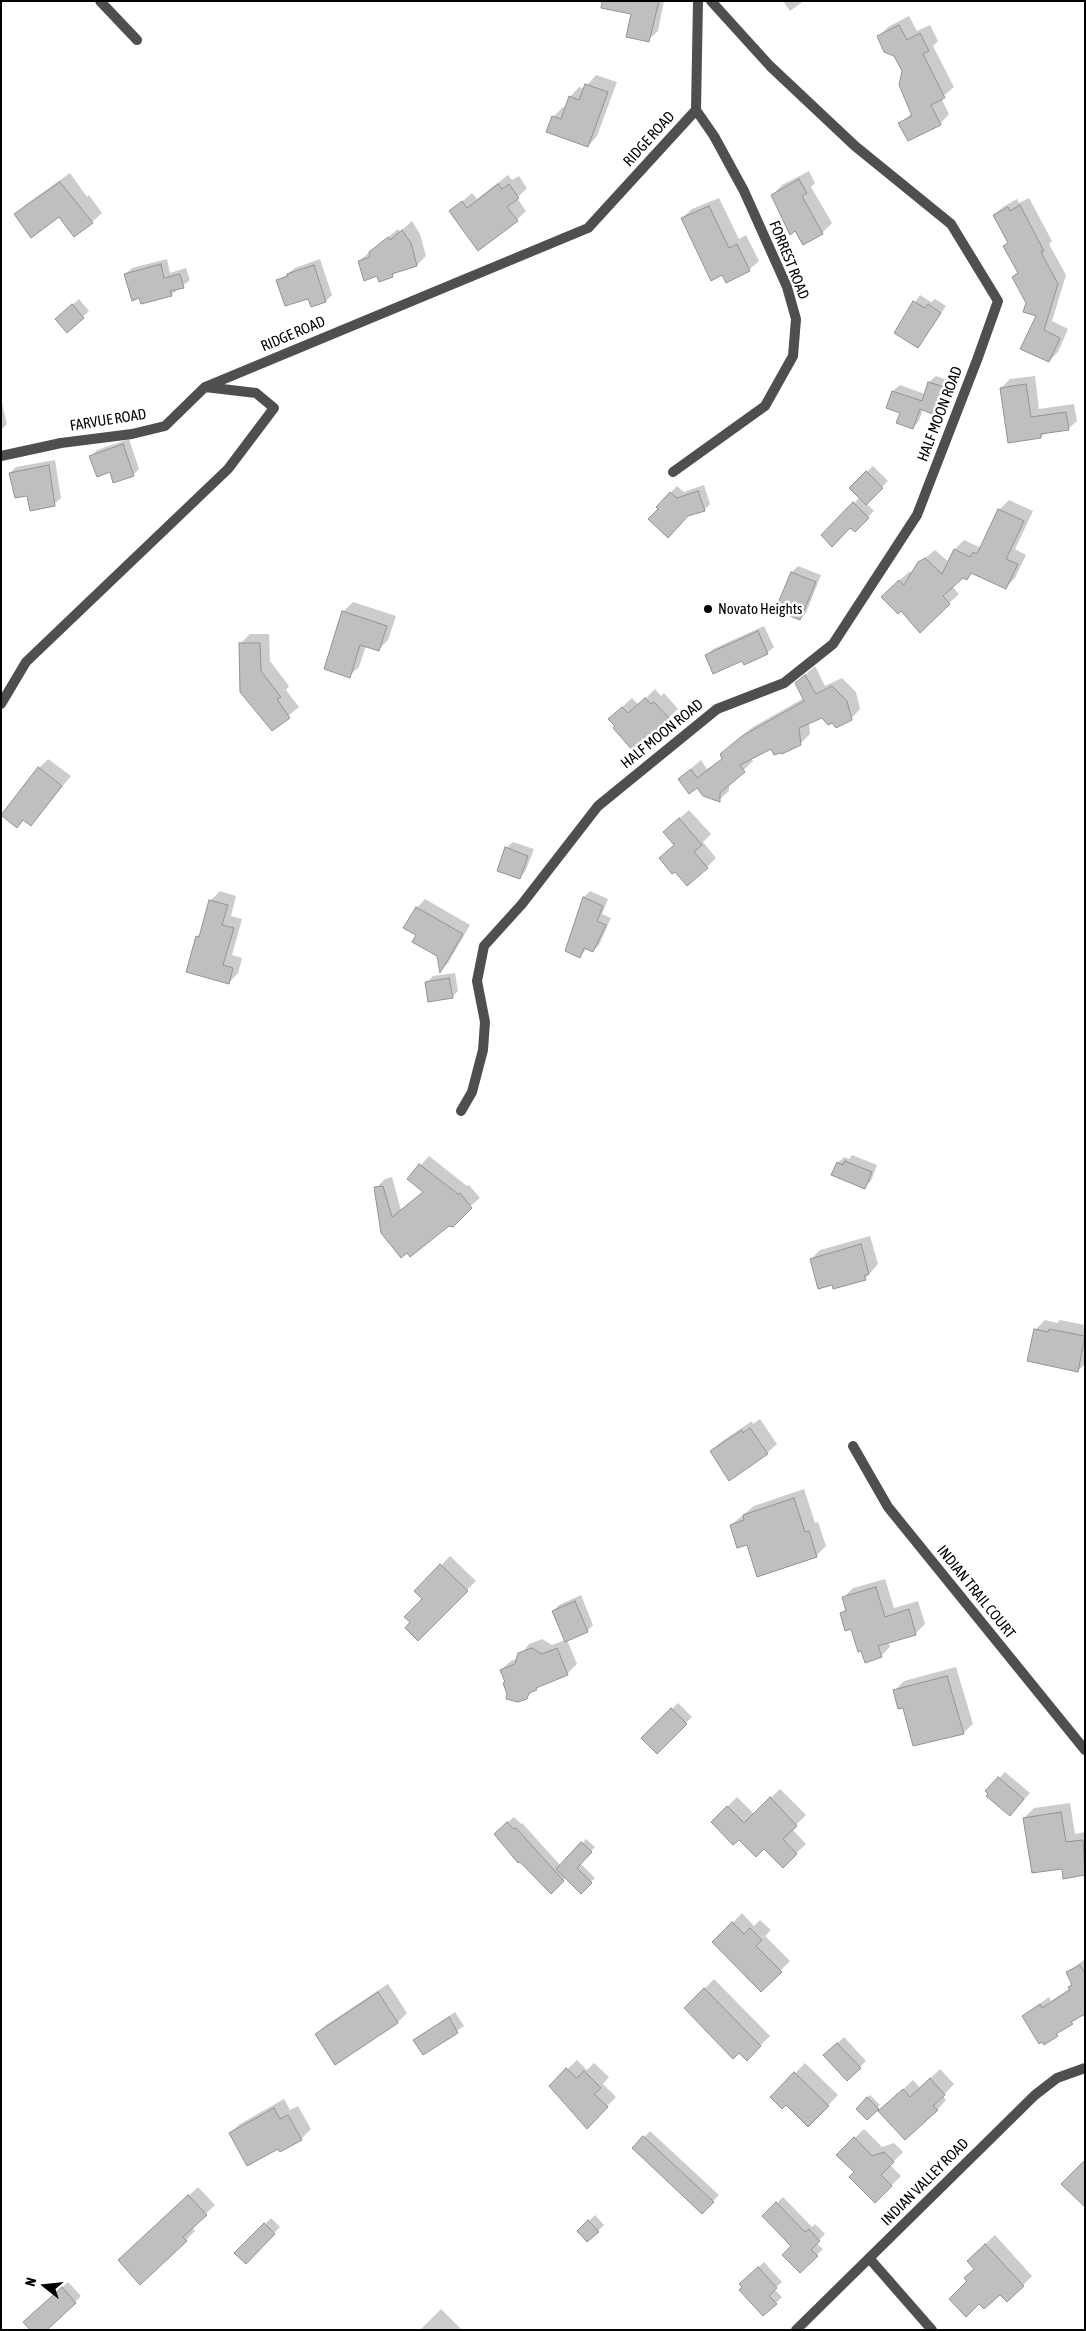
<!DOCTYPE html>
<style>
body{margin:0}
#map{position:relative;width:1086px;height:2331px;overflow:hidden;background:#fff;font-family:"Asap Condensed",sans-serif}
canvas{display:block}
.frame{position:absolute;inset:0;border:2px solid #000;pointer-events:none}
.north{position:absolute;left:20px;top:2261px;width:50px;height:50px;-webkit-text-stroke:4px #fff;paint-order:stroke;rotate:286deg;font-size:14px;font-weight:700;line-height:20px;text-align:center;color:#000}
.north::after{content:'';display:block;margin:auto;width:18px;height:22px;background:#000;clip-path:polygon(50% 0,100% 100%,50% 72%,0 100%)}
</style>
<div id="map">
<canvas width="1086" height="2331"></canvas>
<div class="frame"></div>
<div class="north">N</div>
</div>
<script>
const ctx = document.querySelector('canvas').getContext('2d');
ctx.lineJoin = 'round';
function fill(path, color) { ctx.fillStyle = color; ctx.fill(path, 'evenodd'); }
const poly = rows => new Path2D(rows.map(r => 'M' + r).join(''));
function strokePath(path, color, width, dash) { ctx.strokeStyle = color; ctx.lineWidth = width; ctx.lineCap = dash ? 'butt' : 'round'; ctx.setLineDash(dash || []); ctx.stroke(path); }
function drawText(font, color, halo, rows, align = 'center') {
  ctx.font = font + ' "Asap Condensed",sans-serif'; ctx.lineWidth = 5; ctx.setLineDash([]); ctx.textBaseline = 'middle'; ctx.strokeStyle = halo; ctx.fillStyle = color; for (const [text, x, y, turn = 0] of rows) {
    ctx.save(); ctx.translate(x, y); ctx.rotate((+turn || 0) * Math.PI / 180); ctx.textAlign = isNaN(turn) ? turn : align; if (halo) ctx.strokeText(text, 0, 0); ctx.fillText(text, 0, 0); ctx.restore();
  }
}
fill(poly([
 [613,1,664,1,658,31,648,40,632,13],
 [783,1,804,1,790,11],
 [909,16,917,31,930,25,938,41,933,46,954,87,941,98,949,114,940,124,900,123,912,113,903,70,895,55,878,37,888,27],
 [596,75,617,82,597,136,588,146,553,117,563,107,566,108,570,97,579,87,584,89],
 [809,171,815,183,811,187,832,223,822,233,773,195,782,185],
 [70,173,87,197,89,195,102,213,92,222,60,215,16,215,25,205],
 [508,175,512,180,519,176,527,188,517,198,526,211,517,220,451,211,472,193,477,199],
 [719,198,739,239,746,235,759,261,749,270,682,218,692,209],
 [1029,198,1052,241,1049,244,1066,275,1052,321,1068,329,1058,352,1049,361,1038,315,1027,303,1013,277,1018,272,1004,246,1009,242,994,215,1003,207,1017,199,1019,203],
 [412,221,420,234,426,256,417,265,397,271,392,276,378,274,359,261,398,229,400,232],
 [167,259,170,273,186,268,190,280,171,295,125,274,132,268],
 [320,259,332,295,326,301,308,297,278,281,295,268],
 [920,295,931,302,935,299,946,306,918,347,906,315],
 [79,299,89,311,83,317,63,313],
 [936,376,950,381,941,407,935,413,923,409,919,421,913,428,901,412,888,407,893,391,900,385,925,394,929,382],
 [1035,376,1039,409,1074,404,1077,421,1068,429,1045,433,1041,437,1001,388,1010,379],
 [2,404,7,424,1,430,1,404],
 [129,439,139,469,133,475,110,471,91,456,97,450],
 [55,460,61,498,54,504,28,494,10,473,16,467],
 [873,466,888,481,866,503,874,511,855,530,850,527,822,535,860,497,850,488],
 [704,485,710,504,704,510,688,515,657,507,677,486,684,492],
 [1009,500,1033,511,1015,549,1026,555,1015,578,1005,588,973,572,967,579,962,576,952,586,959,594,949,603,892,587,910,571,912,574,919,563,935,550,949,562,955,549,964,540,979,547,984,542,1000,509],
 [798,566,821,575,806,613,800,619,777,610,792,572],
 [353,602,396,616,388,640,379,649,366,645,359,667,349,676,343,612],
 [764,626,774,647,767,653,743,659,707,655,713,649],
 [250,634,269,634,270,661,289,686,286,690,299,707,272,729,240,644],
 [815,666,825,686,842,678,856,692,860,709,851,719,832,722,822,716,809,722,810,734,800,744,780,751,772,748,751,758,753,761,729,784,729,791,719,800,698,786,679,779,701,760,707,769,723,758,721,754,731,745,753,727,804,698,796,683],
 [655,689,661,696,664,693,678,709,634,750,619,710,632,698,639,705],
 [48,759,71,776,31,825,24,819,17,827,39,768],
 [689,810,711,834,703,842,716,858,707,867,675,844,674,823],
 [513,842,534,849,525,872,519,878,506,848],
 [220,891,236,896,231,916,242,919,232,955,242,958,238,973,229,983,197,937,202,932,210,901],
 [590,891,608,899,602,914,611,918,599,945,593,951,587,948,580,957,566,950,584,897],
 [425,899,470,925,448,963,441,970,438,956,417,908],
 [455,973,458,991,452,997,426,983,433,976],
 [852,1155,877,1165,871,1181,864,1187,838,1163,844,1157,849,1159],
 [429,1156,467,1186,469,1185,480,1198,411,1256,376,1188,385,1179,392,1177,401,1210,424,1191,409,1178],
 [870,1236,878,1264,865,1279,811,1259,820,1250],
 [1045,1320,1057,1323,1060,1320,1085,1325,1085,1364,1078,1371,1035,1330],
 [760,1419,777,1444,767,1453,711,1451,721,1442,752,1421,753,1424],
 [804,1489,815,1523,818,1522,826,1546,816,1556,731,1525,754,1506],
 [450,1556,476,1581,418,1639,412,1622,424,1599,416,1591],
 [885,1579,894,1608,918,1601,925,1624,916,1633,888,1641,890,1647,881,1656,852,1628,842,1613,847,1608,844,1597,853,1588],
 [581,1595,593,1625,587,1631,567,1640,577,1664,567,1674,535,1688,526,1698,508,1694,501,1670,511,1661,518,1658,529,1644,542,1639,552,1645,565,1640,553,1611,559,1605],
 [956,1667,973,1724,963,1733,904,1706,894,1691,904,1681],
 [678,1703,692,1717,657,1752,643,1738],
 [1005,1772,1030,1793,1016,1809,987,1791],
 [780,1789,806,1815,792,1829,806,1844,783,1866,765,1847,739,1838,712,1822,737,1797,754,1814],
 [1070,1803,1075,1834,1085,1832,1085,1874,1063,1867,1024,1818,1034,1808],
 [514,1817,521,1824,522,1823,561,1866,586,1839,595,1847,580,1863,595,1878,581,1892,566,1877,551,1893,501,1828],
 [742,1913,754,1926,760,1920,771,1930,765,1936,790,1961,761,1990,714,1942],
 [1085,1959,1085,2013,1044,2043,1023,2016,1049,1997,1051,2001,1070,1988,1073,1983,1067,1973],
 [714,1979,770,2036,747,2059,686,2008],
 [388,1984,407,2013,398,2022,317,2034,326,2025],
 [455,2012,464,2026,423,2054,415,2040],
 [844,2037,866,2061,860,2067,825,2055],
 [577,2060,587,2070,594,2063,609,2077,603,2084,616,2097,587,2127,550,2086],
 [805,2063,838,2095,808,2126,786,2104,772,2097],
 [940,2069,954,2084,943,2096,946,2100,937,2110,889,2102,913,2080,920,2088],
 [870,2095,880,2105,867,2118,857,2109],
 [284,2099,290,2110,298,2106,311,2129,301,2139,280,2151,278,2147,230,2133,240,2124],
 [864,2129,882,2147,894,2143,903,2152,890,2165,901,2176,875,2202,855,2172,838,2155],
 [650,2131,719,2195,702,2213,634,2148],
 [198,2187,215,2205,192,2227,195,2231,186,2240,129,2251],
 [783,2197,812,2227,815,2224,825,2234,816,2243,823,2249,800,2271,793,2246,764,2216],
 [595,2215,604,2225,598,2231,579,2231],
 [271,2218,280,2227,246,2262,236,2253],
 [995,2235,1032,2276,1023,2285,1000,2293,969,2281,976,2268,978,2251],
 [764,2262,782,2282,774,2289,782,2297,776,2303,741,2284],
 [68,2282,81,2296,75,2302,31,2316],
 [441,2309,462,2330,420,2330]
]), '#0003');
const building = poly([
 [602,1,659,1,649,42,626,37,631,14,601,8,602,1],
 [899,25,907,40,920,33,929,51,923,54,945,98,931,105,941,125,908,141,898,123,912,116,899,85,902,71,894,56,884,52,877,36,899,25],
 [585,84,608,92,588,147,546,132,552,116,561,119,569,96,579,100,585,84],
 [799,179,807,193,802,196,823,234,803,245,795,231,790,235,771,195,799,179],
 [60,182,93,223,74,237,59,217,31,238,14,214,60,182],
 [498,184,502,189,509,184,519,198,507,207,518,221,478,251,449,211,462,201,467,208,498,184],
 [1020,205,1044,251,1041,252,1058,284,1044,330,1060,338,1049,362,1020,349,1036,316,1023,312,1026,303,1012,277,1018,273,1003,246,1008,243,993,215,1008,207,1010,211,1020,205],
 [709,206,729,248,737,244,750,271,726,283,722,275,711,281,681,218,709,206],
 [402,230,411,243,417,266,392,274,393,277,379,282,377,276,364,281,358,261,370,257,369,252,388,237,390,240,402,230],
 [161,264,164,278,180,274,184,288,170,291,172,296,141,304,139,298,132,301,124,274,161,264],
 [314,265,326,302,311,307,308,299,285,306,276,280,288,276,287,274,314,265],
 [913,301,925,308,928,304,941,313,918,348,894,333,913,301],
 [72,304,84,318,67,333,55,319,72,304],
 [928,382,945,387,935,415,920,409,913,429,896,423,900,413,886,408,892,391,922,401,928,382],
 [1026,384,1031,417,1066,412,1069,430,1041,434,1041,438,1008,443,1000,388,1026,384],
 [123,444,134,476,113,483,110,472,97,477,89,456,123,444],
 [49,465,55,506,30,511,27,496,15,498,9,473,49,465],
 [866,471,883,488,866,505,849,488,866,471],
 [698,491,705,511,688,516,668,538,648,519,658,509,656,507,670,492,677,498,698,491],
 [853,502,869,518,855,532,850,528,832,547,821,535,853,502],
 [998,509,1024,521,1006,559,1018,564,1006,589,971,573,967,580,963,578,943,596,950,604,920,633,901,611,898,614,881,597,899,580,904,585,918,562,925,558,942,574,954,549,970,557,973,552,977,554,998,509],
 [791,572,816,582,800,620,775,610,791,572],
 [342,611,387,626,379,651,360,645,350,678,324,669,342,611],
 [758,631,768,654,744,665,742,661,713,674,705,655,758,631],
 [239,643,260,643,261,671,281,697,277,699,290,718,272,731,240,692,239,643],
 [805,675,816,694,832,686,847,701,852,720,836,728,832,723,828,725,822,718,799,728,801,745,782,754,780,753,774,755,771,749,740,765,745,772,720,793,720,802,703,796,697,788,689,794,678,779,691,769,697,778,722,759,720,754,742,736,804,701,795,683,805,675],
 [645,698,651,704,654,702,670,719,634,752,613,728,615,726,608,719,622,707,628,713,645,698],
 [38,767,62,786,31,826,23,820,17,828,1,815,38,767],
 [679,818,702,845,694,852,708,868,687,886,675,872,672,874,659,858,674,845,663,832,679,818],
 [505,847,528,856,520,879,497,871,505,847],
 [583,897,603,906,597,921,606,925,593,952,584,948,580,958,565,951,583,897],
 [209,900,228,905,222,925,234,928,223,965,233,968,229,984,186,972,196,936,199,937,209,900],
 [416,907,463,934,440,973,437,956,412,942,416,935,403,928,416,907],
 [449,978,453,998,428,1002,425,982,449,978],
 [845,1161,872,1172,865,1189,831,1175,837,1162,843,1165,845,1161],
 [419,1164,458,1194,460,1193,472,1208,453,1227,449,1226,410,1257,407,1253,401,1258,381,1233,374,1187,383,1186,392,1217,423,1192,407,1179,419,1164],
 [861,1244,869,1274,864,1276,866,1280,833,1289,832,1285,818,1289,810,1259,861,1244],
 [1034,1329,1048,1332,1049,1329,1085,1336,1078,1372,1027,1361,1034,1329],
 [750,1428,768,1454,729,1481,710,1451,742,1430,743,1433,750,1428],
 [794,1498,805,1532,809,1531,817,1557,757,1577,747,1545,737,1548,730,1525,744,1520,743,1515,794,1498],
 [440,1564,468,1591,418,1641,405,1628,410,1622,404,1617,422,1599,414,1591,440,1564],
 [876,1587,885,1617,909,1609,916,1635,878,1646,882,1657,865,1663,861,1651,858,1652,851,1629,845,1631,840,1613,846,1611,842,1597,876,1587],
 [575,1601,588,1632,565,1642,552,1611,575,1601],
 [532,1648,542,1654,557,1648,568,1675,536,1688,537,1690,529,1693,527,1699,518,1702,506,1699,507,1694,503,1683,505,1682,500,1670,515,1664,518,1653,532,1648],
 [947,1676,964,1734,913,1746,903,1708,898,1709,893,1690,947,1676],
 [671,1708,687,1724,657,1754,641,1738,671,1708],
 [998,1777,1024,1799,1010,1816,986,1796,988,1794,985,1791,998,1777],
 [770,1797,797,1826,783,1839,797,1854,783,1868,764,1849,756,1857,739,1840,733,1845,711,1822,727,1806,744,1823,770,1797],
 [1061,1812,1066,1842,1083,1840,1085,1875,1063,1879,1062,1869,1032,1873,1023,1818,1061,1812],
 [507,1822,514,1829,516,1828,564,1881,551,1894,520,1862,518,1863,494,1834,507,1822],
 [581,1842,592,1852,577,1868,592,1883,581,1894,556,1869,581,1842],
 [732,1922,744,1934,750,1928,762,1940,756,1946,782,1972,761,1992,712,1942,732,1922],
 [1080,1965,1085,1974,1085,2018,1083,2015,1071,2022,1073,2024,1056,2034,1058,2036,1044,2045,1042,2042,1039,2044,1022,2016,1040,2004,1042,2008,1070,1990,1068,1987,1072,1985,1066,1972,1080,1965],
 [704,1988,761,2046,747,2061,739,2053,733,2059,684,2008,704,1988],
 [378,1992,398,2023,335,2065,315,2034,378,1992],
 [449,2017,458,2033,423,2055,413,2040,449,2017],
 [837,2043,861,2068,847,2081,823,2055,837,2043],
 [566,2068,577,2078,584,2071,601,2088,594,2094,608,2107,587,2129,549,2086,566,2068],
 [794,2072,829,2106,808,2127,786,2105,782,2109,770,2097,794,2072],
 [930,2078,945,2095,933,2106,938,2110,905,2140,878,2111,903,2089,910,2097,930,2078],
 [867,2097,879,2109,867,2120,856,2109,867,2097],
 [274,2108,280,2119,288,2115,302,2140,280,2152,278,2149,247,2166,229,2133,274,2108],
 [643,2136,714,2202,702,2214,632,2148,643,2136],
 [854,2137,872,2156,884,2152,894,2162,881,2175,892,2186,875,2203,849,2177,854,2172,836,2155,854,2137],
 [1085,2160,1085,2207,1061,2184,1085,2160],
 [188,2195,207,2215,183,2237,187,2241,140,2285,118,2260,188,2195],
 [776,2202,805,2232,809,2229,820,2241,811,2250,818,2256,800,2273,782,2255,791,2246,762,2216,776,2202],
 [588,2220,599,2232,587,2242,577,2231,588,2220],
 [264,2223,275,2234,246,2264,234,2253,264,2223],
 [985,2244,1024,2286,1007,2302,1000,2295,984,2309,979,2304,966,2317,949,2299,967,2281,964,2278,974,2269,967,2261,985,2244],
 [758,2267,777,2288,769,2296,777,2304,763,2316,739,2290,742,2287,739,2284,758,2267],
 [62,2287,76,2303,47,2330,30,2330,23,2322,62,2287]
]);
fill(building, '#bfbfbf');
strokePath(building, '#939393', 1);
strokePath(poly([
 [100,1,137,40],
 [1,456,61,443,132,434,165,426,205,387],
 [673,472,765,406,793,356,796,319,787,287,744,191,714,136,696,110],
 [1,704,26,662,228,469,274,408,256,393,205,387,588,228,696,110,698,1],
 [461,1111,472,1092,483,1050,485,1022,477,981,484,946,522,904,598,806,717,709,784,683,833,644,917,515,977,360,998,301,951,224,855,146,770,66,711,1],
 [853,1446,888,1507,1085,1750],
 [869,2258,932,2330],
 [796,2330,1035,2095,1057,2078,1085,2068]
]), '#4f4f4f', 10);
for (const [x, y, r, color] of [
 [708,609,5,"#000"]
]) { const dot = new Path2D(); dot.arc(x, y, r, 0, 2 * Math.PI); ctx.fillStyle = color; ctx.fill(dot); strokePath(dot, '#fff', 2); }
drawText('15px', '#000', '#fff', [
 ["RIDGE ROAD",649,139,-48],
 ["FORREST ROAD",789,260,68],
 ["RIDGE ROAD",293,334,-23],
 ["HALF MOON ROAD",940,414,-69],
 ["FARVUE ROAD",108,420,-9],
 ["HALF MOON ROAD",662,734,-39],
 ["INDIAN TRAIL COURT",976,1592,51],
 ["INDIAN VALLEY ROAD",925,2182,-45]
]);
drawText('15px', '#000', '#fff', [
 ["Novato Heights",718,609]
], 'left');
</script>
